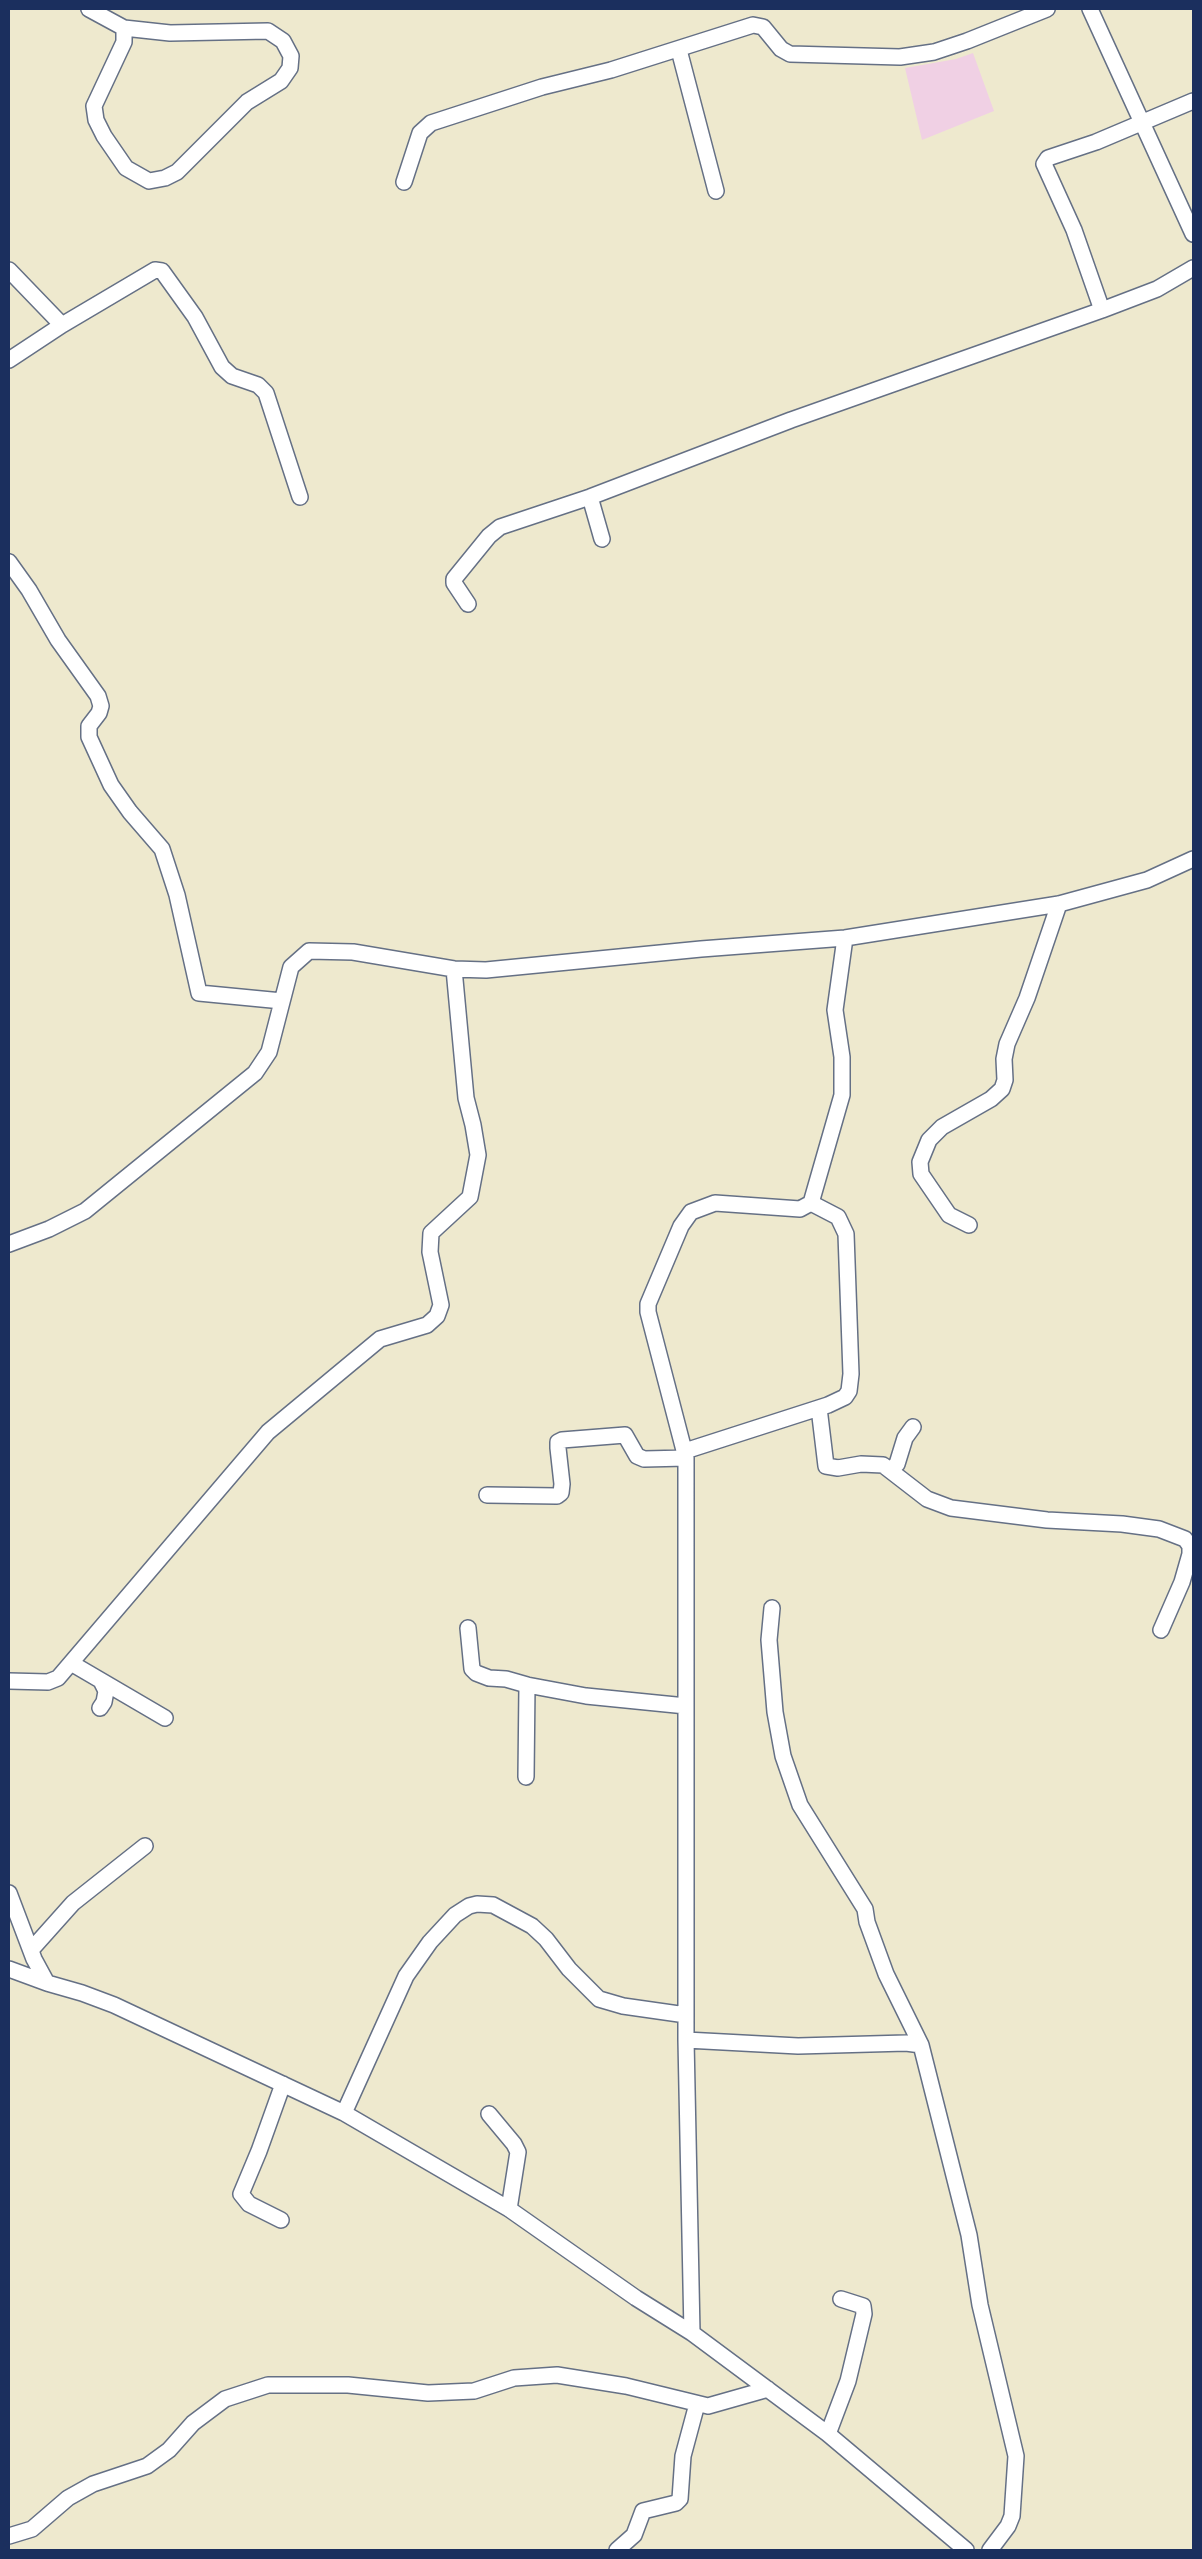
<!DOCTYPE html>
<style>
body{margin:0}
#map{position:relative;width:1202px;height:2559px;overflow:hidden;background:#eee9ce;font-family:Mali,sans-serif}
canvas{display:block}
.frame{position:absolute;inset:0;border:10px solid #1b2f5e;pointer-events:none}
</style>
<div id="map">
<canvas width="1202" height="2559"></canvas>
<div class="frame"></div>
</div>
<script>
const ctx = document.querySelector('canvas').getContext('2d');
ctx.lineJoin = 'round';
function fill(path, color) { ctx.fillStyle = color; ctx.fill(path, 'evenodd'); }
const poly = rows => new Path2D(rows.map(r => 'M' + r).join(''));
function strokePath(path, color, width, dash) { ctx.strokeStyle = color; ctx.lineWidth = width; ctx.lineCap = dash ? 'butt' : 'round'; ctx.setLineDash(dash || []); ctx.stroke(path); }
fill(poly([
 [973,53,994,111,922,140,905,68,956,59]
]), '#f0d0e4');
const minor = poly([
 [89,9,124,28,170,33,268,31,283,41,291,56,290,68,281,81,247,102,177,172,165,178,149,181,126,168,104,136,96,120,94,106,124,42,124,28],
 [1090,9,1193,234],
 [679,50,716,191],
 [404,182,420,133,431,123,542,87,611,70,753,25,763,27,781,49,790,54,900,57,934,52,967,41,1047,9],
 [9,270,62,325,9,360],
 [1102,310,1074,230,1044,164,1048,158,1096,142,1193,101],
 [62,325,155,270,162,271,195,317,222,367,232,376,258,385,266,393,300,497],
 [590,497,602,539],
 [9,562,29,590,58,640,98,696,101,706,99,713,89,726,89,737,111,785,130,812,162,849,177,895,199,993,282,1001],
 [468,604,454,583,454,579,489,536,500,527,590,497,791,420,1102,310,1157,289,1193,268],
 [969,1225,949,1215,921,1174,920,1162,929,1140,942,1127,991,1099,1002,1089,1005,1080,1004,1059,1007,1044,1027,998,1059,904],
 [9,1244,49,1229,85,1211,255,1073,269,1052,291,967,309,951,353,952,454,969,486,970,701,949,845,938,1059,904,1147,880,1193,859],
 [819,1408,826,1466,838,1468,861,1464,883,1465,927,1499,951,1508,1047,1520,1122,1524,1159,1529,1185,1539,1190,1546,1190,1554,1182,1582,1161,1630],
 [685,1451,828,1405,845,1397,849,1391,851,1374,846,1234,838,1217,811,1203],
 [891,1469,897,1464,905,1438,913,1427],
 [487,1495,557,1496,561,1493,562,1484,558,1448,558,1442,562,1440,625,1435,637,1456,644,1459,686,1458],
 [468,1628,472,1669,476,1673,489,1678,506,1679,527,1685],
 [71,1663,165,1718],
 [9,1681,48,1682,58,1678,268,1432,380,1339,427,1325,437,1316,441,1305,430,1252,431,1233,470,1197,478,1155,473,1125,466,1098,454,969],
 [100,1708,104,1702,106,1691,101,1681],
 [526,1777,527,1685,586,1696,686,1706],
 [9,1893,34,1959,47,1983,82,1993,114,2005,344,2113,509,2209,636,2298,692,2333,828,2434,966,2550],
 [31,1950,73,1903,145,1846],
 [9,1969,47,1983],
 [686,2040,798,2046,906,2043,921,2045,886,1974,867,1922,865,1909,800,1805,783,1756,775,1712,769,1640,772,1608],
 [921,2045,969,2235,980,2305,1016,2456,1012,2516,1008,2526,990,2550],
 [344,2113,406,1976,430,1942,455,1915,469,1906,477,1904,493,1905,532,1926,546,1939,569,1969,599,1999,623,2006,686,2015],
 [489,2114,514,2144,518,2152,509,2209],
 [281,2220,249,2204,241,2194,259,2151,283,2084],
 [692,2333,686,2040,686,1458,648,1312,648,1304,681,1226,691,1212,715,1203,800,1209,811,1203,842,1095,842,1057,835,1010,845,938],
 [828,2434,848,2381,864,2314,863,2306,841,2299],
 [9,2536,32,2529,68,2498,93,2484,147,2466,169,2450,193,2423,225,2399,268,2385,348,2385,428,2393,474,2391,514,2378,557,2375,626,2386,708,2406,768,2389],
 [617,2550,634,2535,643,2511,676,2503,680,2499,683,2456,697,2404]
]);
strokePath(minor, '#657085', 18);
strokePath(minor, '#fff', 15);
</script>
